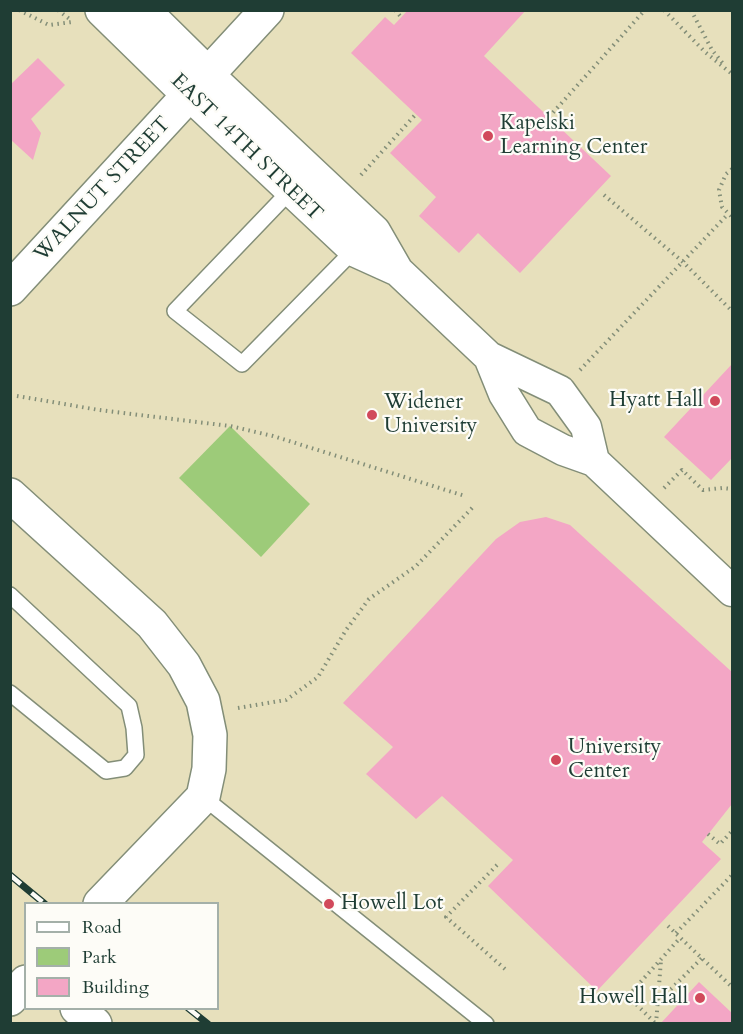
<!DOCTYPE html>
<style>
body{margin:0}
#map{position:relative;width:743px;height:1034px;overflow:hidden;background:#e7e0bc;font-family:Cardo,serif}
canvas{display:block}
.frame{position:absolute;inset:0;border:12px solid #1f3d34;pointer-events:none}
.legend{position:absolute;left:24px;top:902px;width:195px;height:108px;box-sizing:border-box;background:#fdfcf7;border:2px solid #a4b0a9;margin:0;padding:8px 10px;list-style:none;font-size:18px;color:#1f3d34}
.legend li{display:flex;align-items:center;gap:12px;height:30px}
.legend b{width:30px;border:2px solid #a4b0a9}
</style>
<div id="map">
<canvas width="743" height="1034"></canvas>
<div class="frame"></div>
<ul class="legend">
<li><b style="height:8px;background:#fff"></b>Road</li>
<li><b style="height:16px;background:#9dcb79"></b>Park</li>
<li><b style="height:16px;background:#f3a6c5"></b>Building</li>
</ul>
</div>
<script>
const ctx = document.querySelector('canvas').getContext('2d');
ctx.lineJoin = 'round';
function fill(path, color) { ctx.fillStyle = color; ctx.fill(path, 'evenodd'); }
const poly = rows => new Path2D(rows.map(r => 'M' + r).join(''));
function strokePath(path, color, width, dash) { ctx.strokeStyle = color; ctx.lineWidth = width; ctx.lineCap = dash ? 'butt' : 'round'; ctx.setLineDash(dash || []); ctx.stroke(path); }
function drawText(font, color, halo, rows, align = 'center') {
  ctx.font = font + ' Cardo,serif'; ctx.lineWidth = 4.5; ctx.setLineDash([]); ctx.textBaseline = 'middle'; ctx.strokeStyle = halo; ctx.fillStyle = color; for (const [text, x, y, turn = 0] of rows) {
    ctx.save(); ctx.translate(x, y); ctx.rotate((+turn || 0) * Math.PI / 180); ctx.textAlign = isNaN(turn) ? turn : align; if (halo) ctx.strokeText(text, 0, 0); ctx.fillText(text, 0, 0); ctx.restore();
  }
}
fill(poly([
 [230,426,310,504,261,557,179,478]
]), '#9dcb79');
fill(poly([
 [408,10,526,10,484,56,611,176,520,273,478,233,459,253,419,216,436,197,390,153,422,120,351,53,385,17,394,25],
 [38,58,65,85,31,119,41,133,33,160,10,139,10,85],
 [732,364,732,458,711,480,664,437],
 [546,517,570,525,732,672,732,804,702,842,721,859,597,991,488,886,513,860,442,796,416,819,366,774,393,747,343,703,496,539,520,522],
 [699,982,732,1013,732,1023,661,1023]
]), '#f3a6c5');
const lane = poly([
 [291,190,175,311,242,364,354,250],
 [10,595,129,706,134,728,136,755,125,768,106,771,10,693],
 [203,797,486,1024]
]);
const street = poly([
 [209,75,375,231,398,271,489,357,560,391,586,427,594,461],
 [190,96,356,252,398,271],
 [489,357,504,394,527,431,563,450,594,461,732,591]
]);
const secondary = poly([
 [102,10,190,96],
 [143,10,209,75],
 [10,289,267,10],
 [10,495,152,624,184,665,203,701,210,735,209,769,203,797,100,904],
 [10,999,26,982]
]);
const highway = poly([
 [77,1008,95,1024]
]);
strokePath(lane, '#838e78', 18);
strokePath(street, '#838e78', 33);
strokePath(secondary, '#838e78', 36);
strokePath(highway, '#838e78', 36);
strokePath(poly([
 [19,10,49,25,72,22],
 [58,10,72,21],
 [395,10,401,17],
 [664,10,705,52,732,74],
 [691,10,712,50,725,66],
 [549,117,645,10],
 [732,169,726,174,719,190,722,207,732,217],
 [361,175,416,114],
 [604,195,683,262,732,311],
 [580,370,728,214],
 [17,396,99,410,230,426,273,436,465,496],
 [664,488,682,470,703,490,722,488,732,489],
 [238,708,286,700,318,677,346,630,369,599,416,566,474,506],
 [708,834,720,844,732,831],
 [497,865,446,917,506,970],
 [668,926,732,987],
 [676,933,732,875],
 [628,996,655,1023],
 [593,1000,628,996,680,938],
 [658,1002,702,958],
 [656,1024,661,960]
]), '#838e78', 4, [1.5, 4.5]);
strokePath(lane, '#fff', 15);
strokePath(street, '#fff', 30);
strokePath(secondary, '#fff', 33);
strokePath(highway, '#fff', 33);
const rail = poly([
 [10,875,45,904],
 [188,1008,208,1024]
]);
strokePath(rail, '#1f3d34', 7);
strokePath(rail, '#fdfcf7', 4.5, [14]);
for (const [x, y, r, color] of [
 [488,136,6,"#d1495b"],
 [715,401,6,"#d1495b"],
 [372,415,6,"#d1495b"],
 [556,760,6,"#d1495b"],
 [329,904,6,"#d1495b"],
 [700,998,6,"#d1495b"]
]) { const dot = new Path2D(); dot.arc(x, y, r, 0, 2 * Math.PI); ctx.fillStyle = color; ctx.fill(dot); strokePath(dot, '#fdfcf7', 2); }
drawText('21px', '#1f3d34', '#fdfcf7', [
 ["Kapelski",500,124],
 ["Learning Center",500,148],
 ["Hyatt Hall",703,401,"right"],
 ["Widener",384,403],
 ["University",384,427],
 ["University",568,748],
 ["Center",568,772],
 ["Howell Lot",341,904],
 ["Howell Hall",688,998,"right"]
], 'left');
drawText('21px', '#1f3d34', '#fdfcf7', [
 ["EAST 14TH STREET",246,148,44],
 ["WALNUT STREET",103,190,-47]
]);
</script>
